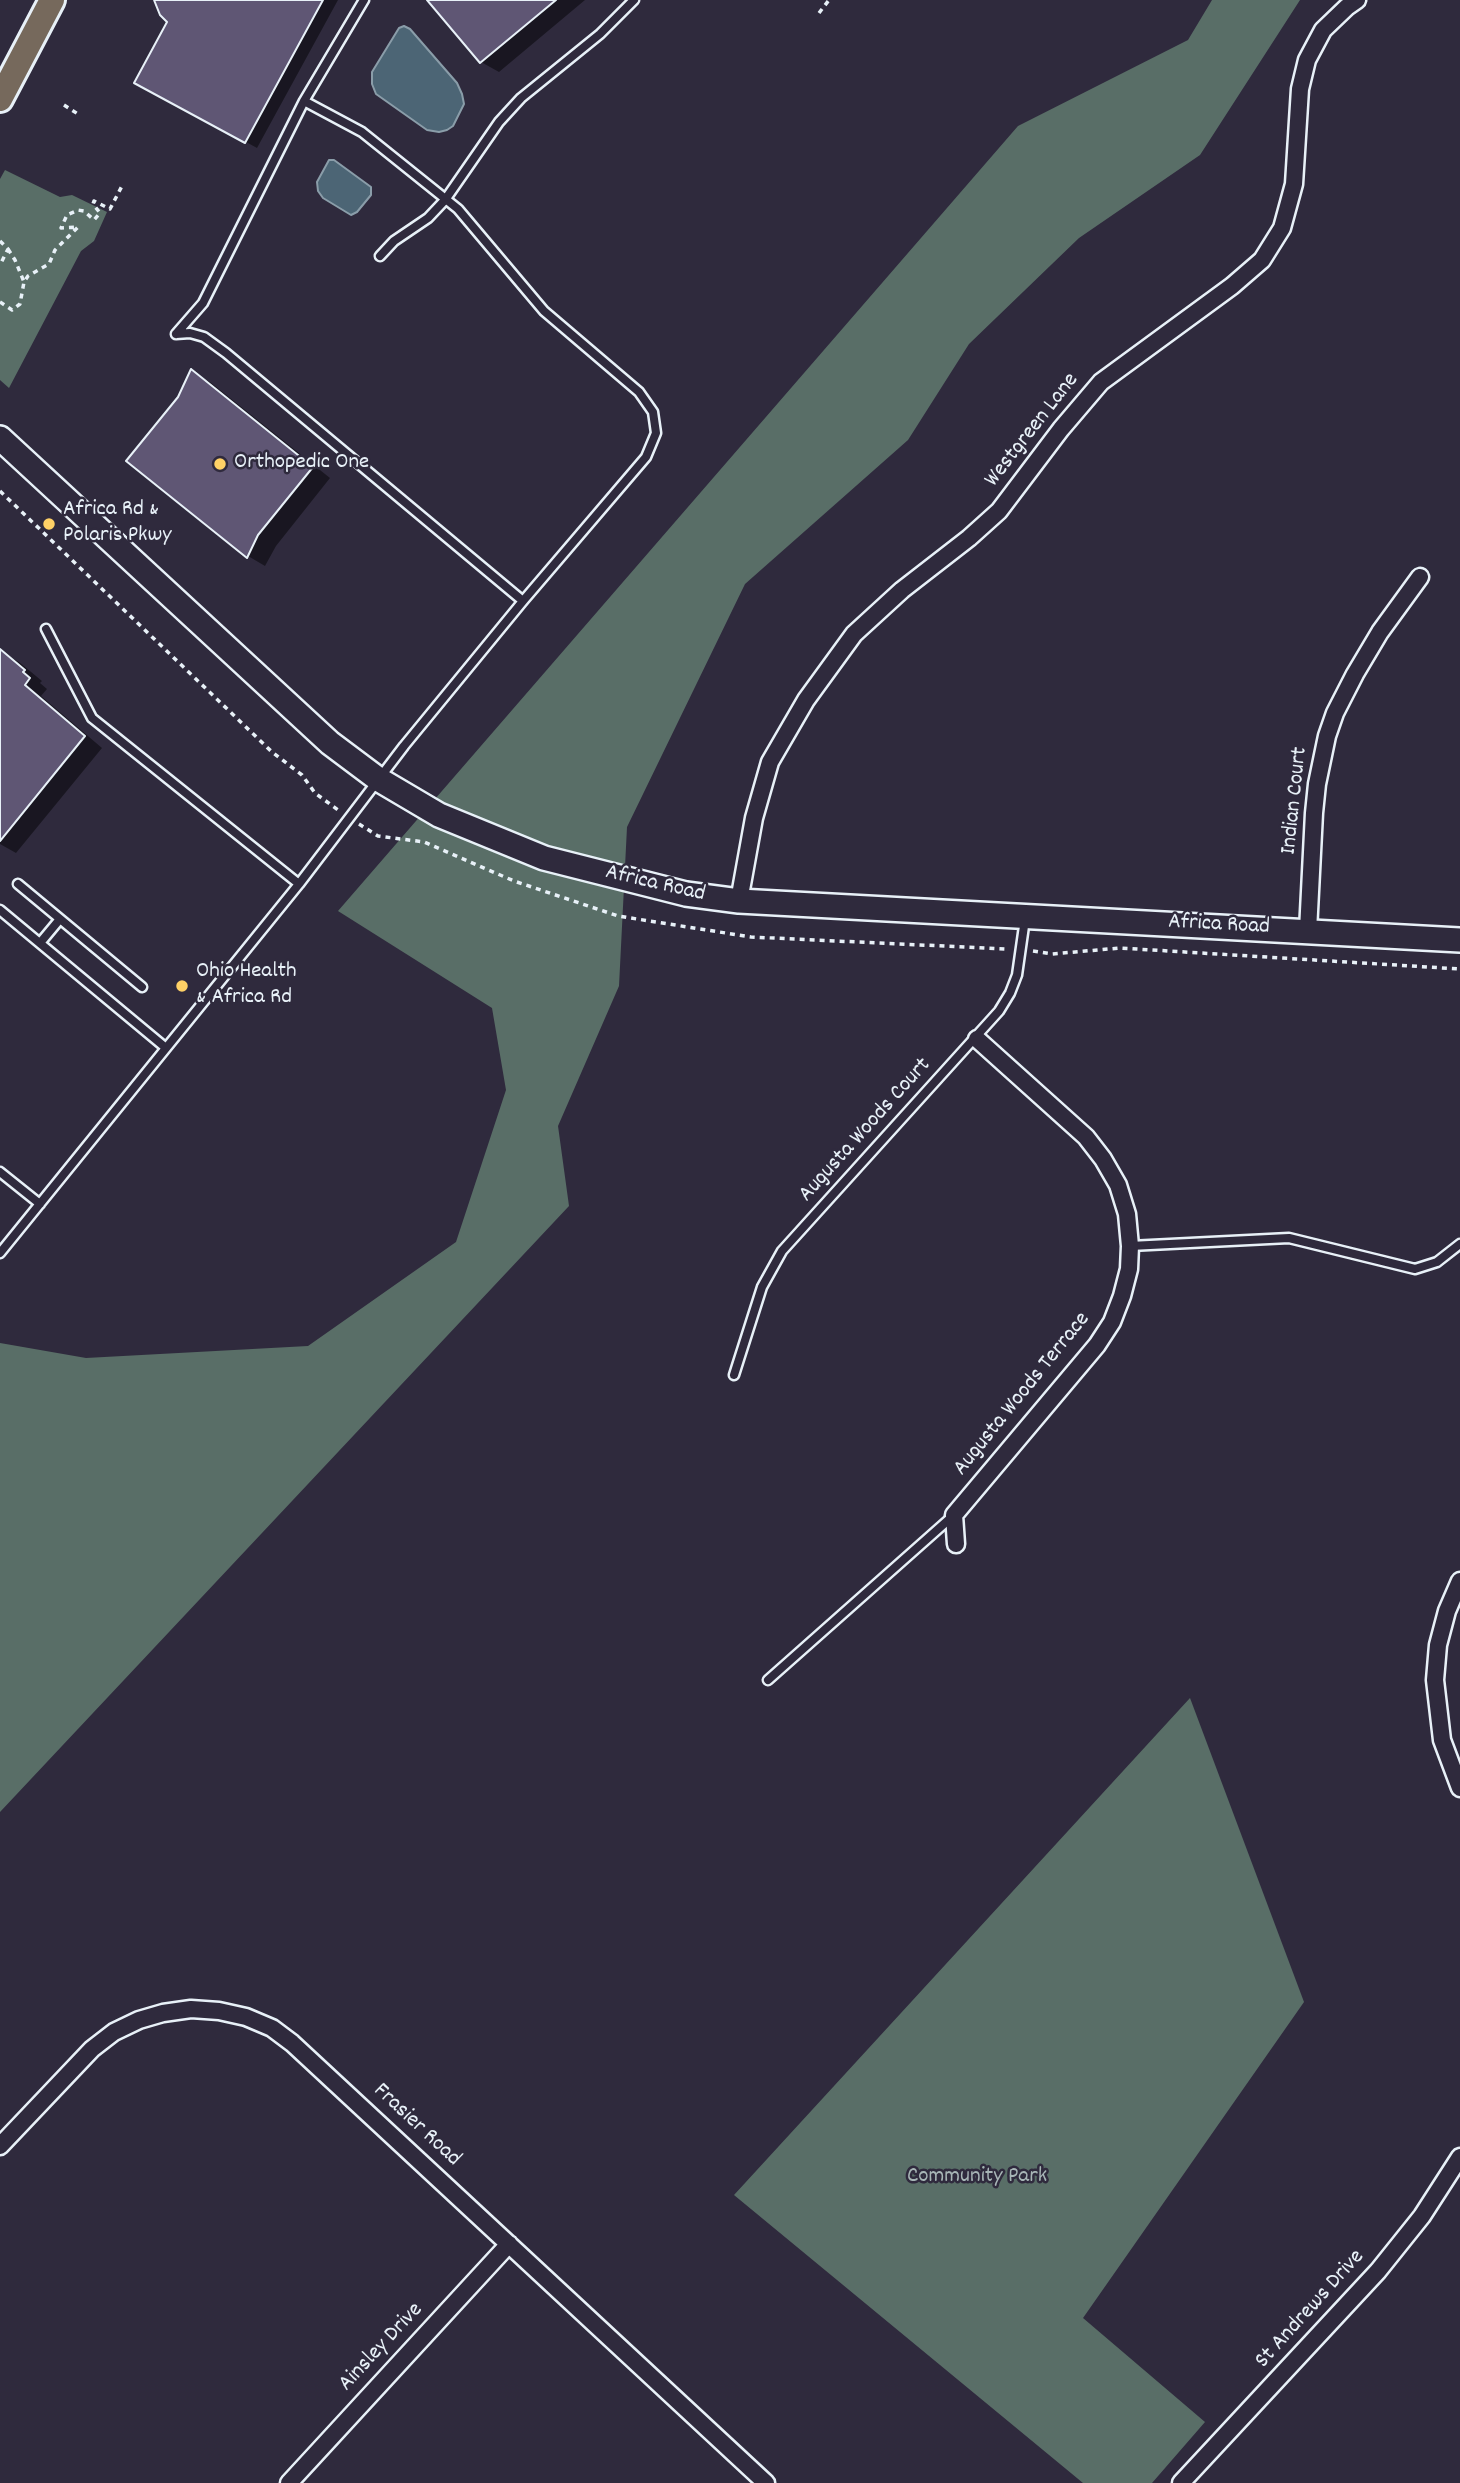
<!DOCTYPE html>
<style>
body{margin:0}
canvas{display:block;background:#2f2a3d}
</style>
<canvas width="1460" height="2483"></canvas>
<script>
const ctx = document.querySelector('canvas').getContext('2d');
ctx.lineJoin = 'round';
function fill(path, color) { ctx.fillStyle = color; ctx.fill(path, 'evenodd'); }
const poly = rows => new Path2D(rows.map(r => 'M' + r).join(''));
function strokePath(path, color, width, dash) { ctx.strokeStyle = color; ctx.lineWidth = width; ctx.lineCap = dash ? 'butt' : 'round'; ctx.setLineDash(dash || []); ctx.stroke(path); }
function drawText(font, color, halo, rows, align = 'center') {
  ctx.font = font + ' Dekko,sans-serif'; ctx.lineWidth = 5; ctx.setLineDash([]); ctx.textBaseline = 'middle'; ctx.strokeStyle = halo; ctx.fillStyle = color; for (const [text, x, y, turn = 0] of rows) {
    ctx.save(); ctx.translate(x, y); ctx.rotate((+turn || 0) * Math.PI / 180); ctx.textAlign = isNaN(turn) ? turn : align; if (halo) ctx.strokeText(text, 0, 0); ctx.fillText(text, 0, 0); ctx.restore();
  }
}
fill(poly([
 [1212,0,1300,0,1200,155,1079,238,969,344,908,440,745,584,627,827,619,986,558,1126,569,1206,0,1812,0,1343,86,1358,308,1346,456,1242,506,1090,492,1008,338,911,1018,126,1188,40],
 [5,170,60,197,72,195,107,212,94,241,81,251,9,388,0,380,0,179],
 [1190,1698,1304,2002,1083,2318,1205,2422,1152,2483,1083,2483,734,2195]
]), '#596e67');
const water = poly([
 [404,26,410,29,457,83,462,94,464,104,453,126,447,130,439,132,427,130,376,94,372,84,372,72,399,28,404,26],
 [329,160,334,160,371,187,371,195,357,212,351,215,323,198,318,191,317,182,329,160]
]);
fill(water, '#4c6575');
strokePath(water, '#8a9da9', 2);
fill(poly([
 [159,0,338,0,257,148,136,82,169,22],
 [430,0,585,0,499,72,481,62],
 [192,372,210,382,330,478,276,546,265,566,248,556,179,398],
 [1,652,19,662,42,681,40,683,47,689,41,696,102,748,16,853,0,844]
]), '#0007');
const building = poly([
 [154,0,323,0,245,143,134,83,167,22,160,15,154,0],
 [427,0,556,0,480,63,427,0],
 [191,369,313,467,258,535,247,558,126,461,178,397,191,369],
 [0,649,25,670,23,672,30,678,25,685,85,736,0,841,0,649]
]);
fill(building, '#5f5674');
strokePath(building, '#e8f1f8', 2);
const lane = poly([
 [380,256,394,241,428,218,445,200,499,122,521,98,600,34,634,0],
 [176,334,190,333,204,337,226,353,523,601],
 [176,334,203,303,304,101,364,0],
 [46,629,92,718,299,884],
 [18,884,142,987],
 [0,910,166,1048],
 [40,943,60,919],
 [0,1172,40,1204],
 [1130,1246,1289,1238,1415,1269,1437,1262,1460,1244],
 [0,1253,299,884,404,746,523,601,646,457,656,433,653,412,639,392,544,311,458,209,362,132,304,101],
 [734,1375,762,1287,782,1251,999,1011,1010,993,1017,975,1025,919],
 [768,1680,954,1515]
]);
const street = poly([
 [739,901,754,818,770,762,806,700,854,634,902,590,969,538,999,511,1061,429,1101,382,1232,286,1262,260,1282,228,1294,184,1300,89,1307,60,1323,30,1347,7,1357,0],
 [1308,931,1314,813,1317,784,1327,736,1335,713,1355,674,1380,632,1420,577],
 [956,1544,954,1515,1097,1345,1112,1322,1122,1296,1129,1269,1130,1246,1127,1214,1118,1185,1103,1159,1086,1137,977,1039],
 [1460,1581,1447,1611,1438,1645,1435,1680,1442,1740,1460,1788],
 [0,2146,92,2049,114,2032,139,2020,163,2013,191,2009,219,2011,246,2017,272,2028,292,2043,766,2483],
 [289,2483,509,2244],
 [1181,2483,1378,2271,1422,2216,1460,2157]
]);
const secondary = poly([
 [0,438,330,743,378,779,439,815,544,858,686,894,739,901,1460,940]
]);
const primary = poly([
 [0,99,52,0]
]);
strokePath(lane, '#e8f1f8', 13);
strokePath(street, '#e8f1f8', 21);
strokePath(secondary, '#e8f1f8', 28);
strokePath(primary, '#e8f1f8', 30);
strokePath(poly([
 [819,13,829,0],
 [64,105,78,114],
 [0,241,8,249,0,265],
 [8,249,15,260,24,282],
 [0,302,12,310,20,304,24,282,28,276,49,264,55,250,78,227,61,228,67,215,78,210,84,211,94,220,100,213,93,204,94,201,110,209,123,184],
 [0,491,272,752,302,775,315,793,338,810],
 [359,824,378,836,424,842,514,881,618,916,751,937,1007,949],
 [1033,951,1052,954,1120,948,1460,969]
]), '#e8f1f8', 3.5, [5, 5]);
strokePath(lane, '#2f2a3d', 8);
strokePath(street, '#2f2a3d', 16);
strokePath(secondary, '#2f2a3d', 23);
strokePath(primary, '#76695c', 24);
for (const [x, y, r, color] of [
 [220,464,7,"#ffd166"],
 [49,524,7,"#ffd166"],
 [182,986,7,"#ffd166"]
]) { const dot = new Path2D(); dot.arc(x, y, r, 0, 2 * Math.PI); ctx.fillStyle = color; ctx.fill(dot); strokePath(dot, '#2f2a3d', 2.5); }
drawText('23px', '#e8f1f8', '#2f2a3d', [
 ["Westgreen Lane",1033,431,-52],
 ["Indian Court",1296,801,-84],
 ["Africa Road",655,885,13],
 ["Africa Road",1219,926,3],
 ["Augusta Woods Court",866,1131,-48],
 ["Augusta Woods Terrace",1023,1395,-51],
 ["Frasier Road",416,2126,43],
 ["St Andrews Drive",1311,2310,-48],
 ["Ainsley Drive",382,2348,-47]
]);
drawText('23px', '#e8f1f8', '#2f2a3d', [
 ["Orthopedic One",234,464],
 ["Africa Rd &",63,511],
 ["Polaris Pkwy",63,537],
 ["Ohio Health",196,973],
 ["& Africa Rd",196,999]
], 'left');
drawText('23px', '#a8b6b7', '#2f2a3d', [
 ["Community Park",977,2178]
]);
</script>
